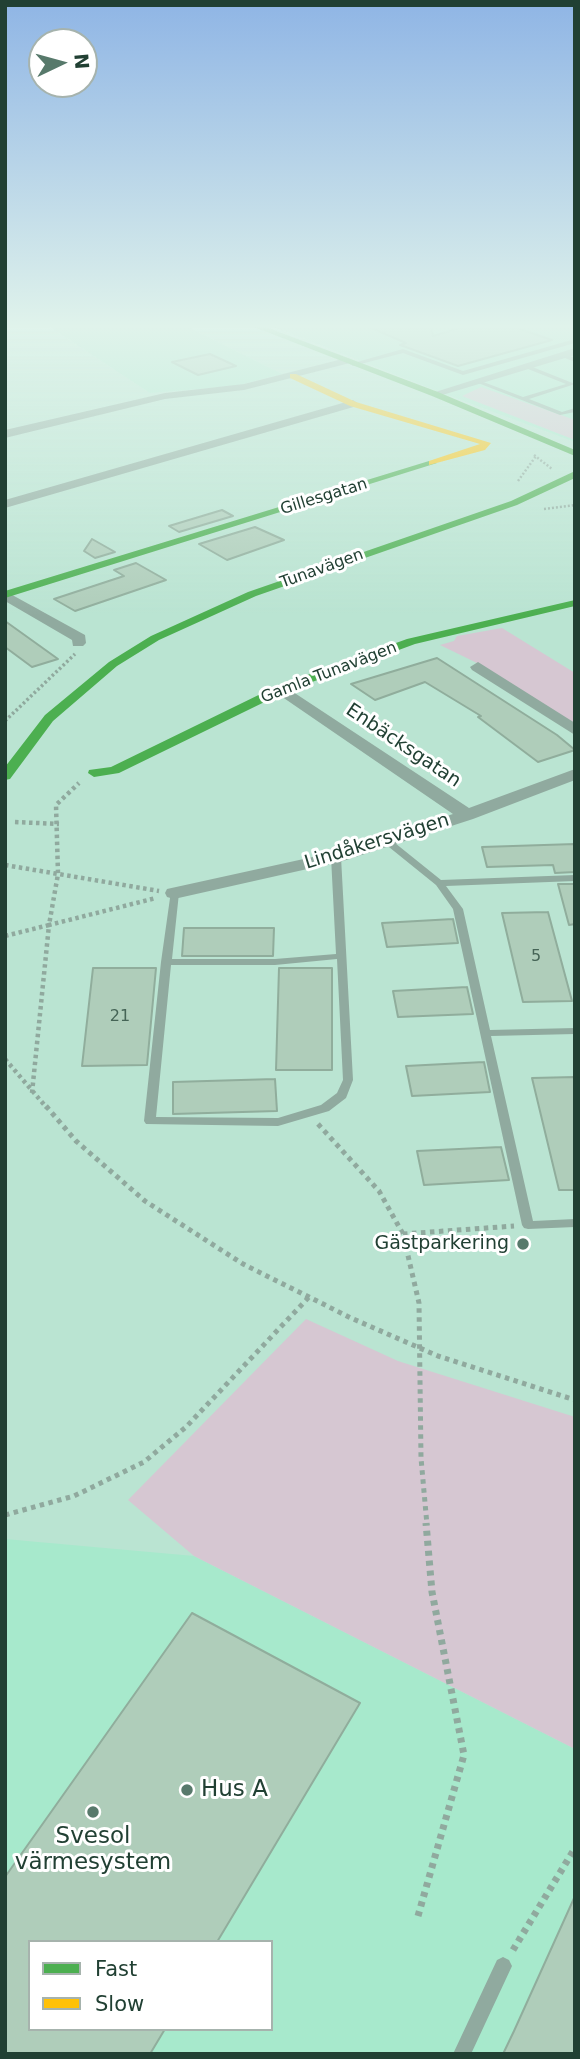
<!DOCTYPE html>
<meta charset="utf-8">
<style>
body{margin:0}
#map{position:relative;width:580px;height:2059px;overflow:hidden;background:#bae4d2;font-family:"DejaVu Sans",sans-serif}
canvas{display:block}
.frame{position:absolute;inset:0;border:7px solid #214033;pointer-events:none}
.legend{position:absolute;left:28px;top:1940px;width:245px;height:91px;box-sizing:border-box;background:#fff;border:2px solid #a6b3ad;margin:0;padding:9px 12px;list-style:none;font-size:21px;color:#214033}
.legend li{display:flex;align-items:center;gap:14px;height:35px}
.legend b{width:35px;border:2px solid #a6b3ad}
.north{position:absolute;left:28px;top:28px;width:70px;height:70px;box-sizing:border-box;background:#fff;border:2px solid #a6b3ad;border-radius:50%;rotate:85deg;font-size:19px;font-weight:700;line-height:28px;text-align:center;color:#214033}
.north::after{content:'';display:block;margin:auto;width:24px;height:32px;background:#57796b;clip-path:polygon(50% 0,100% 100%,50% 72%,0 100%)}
</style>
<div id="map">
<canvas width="580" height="2059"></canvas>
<div class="frame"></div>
<ul class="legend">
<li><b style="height:9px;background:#4caf50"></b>Fast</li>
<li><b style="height:9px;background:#ffc107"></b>Slow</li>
</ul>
<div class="north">N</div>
</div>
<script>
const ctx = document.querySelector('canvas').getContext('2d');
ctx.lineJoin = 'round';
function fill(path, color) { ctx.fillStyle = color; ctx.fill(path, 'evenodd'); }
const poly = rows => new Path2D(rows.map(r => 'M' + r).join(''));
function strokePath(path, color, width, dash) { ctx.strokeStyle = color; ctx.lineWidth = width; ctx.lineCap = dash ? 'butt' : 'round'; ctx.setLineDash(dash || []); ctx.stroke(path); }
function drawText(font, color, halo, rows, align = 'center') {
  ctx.font = font + ' "DejaVu Sans",sans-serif'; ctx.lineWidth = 6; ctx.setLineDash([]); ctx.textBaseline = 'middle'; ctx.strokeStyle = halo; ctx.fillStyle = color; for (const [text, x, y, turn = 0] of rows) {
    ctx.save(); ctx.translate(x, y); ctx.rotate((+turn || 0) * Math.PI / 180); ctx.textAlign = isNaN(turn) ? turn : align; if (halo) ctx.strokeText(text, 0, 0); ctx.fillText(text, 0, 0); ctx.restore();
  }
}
fill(poly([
 [50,327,188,327,282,374,235,386,150,393],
 [274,327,575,327,575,442,450,396],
 [5,1539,194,1556,575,1749,575,2054,5,2054],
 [30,1942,271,1942,271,2029,30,2029]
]), '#a7e9cc');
fill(poly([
 [481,387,575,420,575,440,462,396],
 [502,628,575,673,575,725,479,664,440,645,454,641,457,636],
 [306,1319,398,1361,575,1417,575,1749,194,1556,128,1500]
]), '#d6c7d2');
const building = poly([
 [369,327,431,327,433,336,463,327,514,327,552,340,458,366,403,346,400,345,406,343,369,327],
 [210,354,236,366,198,375,172,362,210,354],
 [222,510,233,516,179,532,169,526,222,510],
 [255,527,284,540,227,560,199,544,255,527],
 [92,539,115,552,95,558,84,551,92,539],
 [136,563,166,580,75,611,54,599,124,576,114,570,136,563],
 [5,621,58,659,32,667,5,647,5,621],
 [437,658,557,735,575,750,538,762,478,717,481,716,425,682,375,700,351,684,437,658],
 [575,844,575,872,555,873,553,865,487,867,482,847,575,844],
 [558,884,575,884,575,924,569,925,558,884],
 [548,912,572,1001,523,1002,502,913,548,912],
 [453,919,458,943,387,947,382,923,453,919],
 [184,928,274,928,273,956,182,956,184,928],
 [93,968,156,968,147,1065,82,1066,93,968],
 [279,968,332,968,332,1070,276,1070,279,968],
 [467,987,473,1014,398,1017,393,991,467,987],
 [484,1062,490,1092,412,1096,406,1066,484,1062],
 [575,1077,575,1190,559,1190,532,1078,575,1077],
 [275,1079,277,1111,173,1114,173,1082,275,1079],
 [501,1147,509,1180,424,1185,417,1151,501,1147],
 [192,1613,360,1703,217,1942,30,1942,30,2029,165,2029,150,2054,5,2054,5,1877,192,1613],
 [575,1896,575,2054,503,2054,514,2031,575,1896]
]);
fill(building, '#afcdba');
strokePath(building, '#90ad9c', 2);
strokePath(poly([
 [534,455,552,469],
 [518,481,536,456],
 [544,509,575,505]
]), '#90a99e', 2.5, [2, 2]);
strokePath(poly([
 [5,721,75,654]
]), '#90a99e', 3.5, [2.5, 2.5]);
strokePath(poly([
 [15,822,59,824],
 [5,865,159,891],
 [5,936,49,925,58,874,56,805,79,783],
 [5,1059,47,1108],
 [32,1093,49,925,156,898]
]), '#90a99e', 4.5, [3.5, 3.5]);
strokePath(poly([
 [46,1106,76,1141,145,1201,243,1264,351,1318,438,1356,575,1400],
 [318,1124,379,1191,403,1234,419,1303,421,1458,427,1525],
 [403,1234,514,1226],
 [5,1515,74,1496,144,1462,186,1427,309,1297]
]), '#90a99e', 5, [4.5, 4.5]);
strokePath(poly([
 [418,1916,464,1755,432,1592,426,1523],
 [513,1950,575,1848]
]), '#90a99e', 7, [5, 5]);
fill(poly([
 [575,339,575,343,463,375,403,353,353,366,350,364,403,349,463,371,575,339],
 [562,353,575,358,575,362,560,356,560,354,562,353],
 [525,364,575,384,529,399,562,412,575,408,575,412,560,415,473,381,478,380,523,397,566,384,523,367,523,365,525,364],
 [387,838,390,839,441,880,575,875,575,881,446,886,463,909,490,1030,575,1028,575,1034,491,1036,533,1221,575,1219,575,1227,528,1229,524,1228,522,1225,453,909,436,885,384,843,382,841,387,838],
 [336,854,341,857,353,1080,346,1098,329,1111,278,1126,146,1124,144,1121,161,962,171,891,174,890,179,893,172,959,275,959,336,954,331,857,336,854],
 [337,959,343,1080,337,1093,321,1105,278,1118,156,1117,171,965,275,965,337,959],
 [503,1957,509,1960,512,1966,471,2054,453,2054,497,1960,503,1957]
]), '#90aa9f');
fill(poly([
 [575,348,575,355,439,396,429,394,575,348],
 [346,358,350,359,350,363,244,390,165,399,5,438,5,430,165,393,244,384,346,358],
 [353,400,359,404,357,406,5,508,5,500,353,400],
 [5,591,85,635,86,643,83,646,73,646,72,640,5,601,5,591],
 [478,662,575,723,575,735,472,670,470,667,478,662],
 [281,684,469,808,575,769,575,780,473,819,343,861,174,899,167,897,165,893,167,889,331,853,453,814,275,692,273,689,281,684]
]), '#90aa9f');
fill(poly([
 [254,327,266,327,438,392,575,450,575,456,432,396,254,327],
 [429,461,437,463,5,598,5,591,429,461],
 [575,471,575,478,517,505,256,596,159,640,117,666,53,721,10,779,5,780,5,767,45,715,109,662,151,636,248,592,511,501,575,471],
 [575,600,575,606,415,644,285,692,119,773,94,777,88,773,89,770,111,767,277,686,407,639,575,600]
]), '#4caf50');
fill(poly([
 [290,374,296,374,356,402,491,443,485,450,429,465,429,461,480,444,350,406,290,378,290,374]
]), '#ffc107');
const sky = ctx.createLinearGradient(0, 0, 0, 616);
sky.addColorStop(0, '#8fb5e5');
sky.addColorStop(0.53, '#e0f3eb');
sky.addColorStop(1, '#e0f3eb00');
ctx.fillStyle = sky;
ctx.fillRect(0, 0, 580, 616);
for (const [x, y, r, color] of [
 [523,1244,7,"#57796b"],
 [187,1790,7,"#57796b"],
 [93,1812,7,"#57796b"]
]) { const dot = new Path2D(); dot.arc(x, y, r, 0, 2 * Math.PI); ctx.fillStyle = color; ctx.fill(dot); strokePath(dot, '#fff', 2.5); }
drawText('16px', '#214033', '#fff', [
 ["Gillesgatan",324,497,-17],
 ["Tunavägen",322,569,-20],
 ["Gamla Tunavägen",329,673,-21]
]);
drawText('16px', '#456456', null, [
 ["5",536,957],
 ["21",120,1017]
]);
drawText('19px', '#214033', '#fff', [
 ["Enbäcksgatan",403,746,34],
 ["Lindåkersvägen",377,842,-17]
]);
drawText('19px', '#214033', '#fff', [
 ["Gästparkering",509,1244]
], 'right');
drawText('23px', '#214033', '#fff', [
 ["Hus A",201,1790],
 ["Svesol",93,1837,"center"],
 ["värmesystem",93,1863,"center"]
], 'left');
</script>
